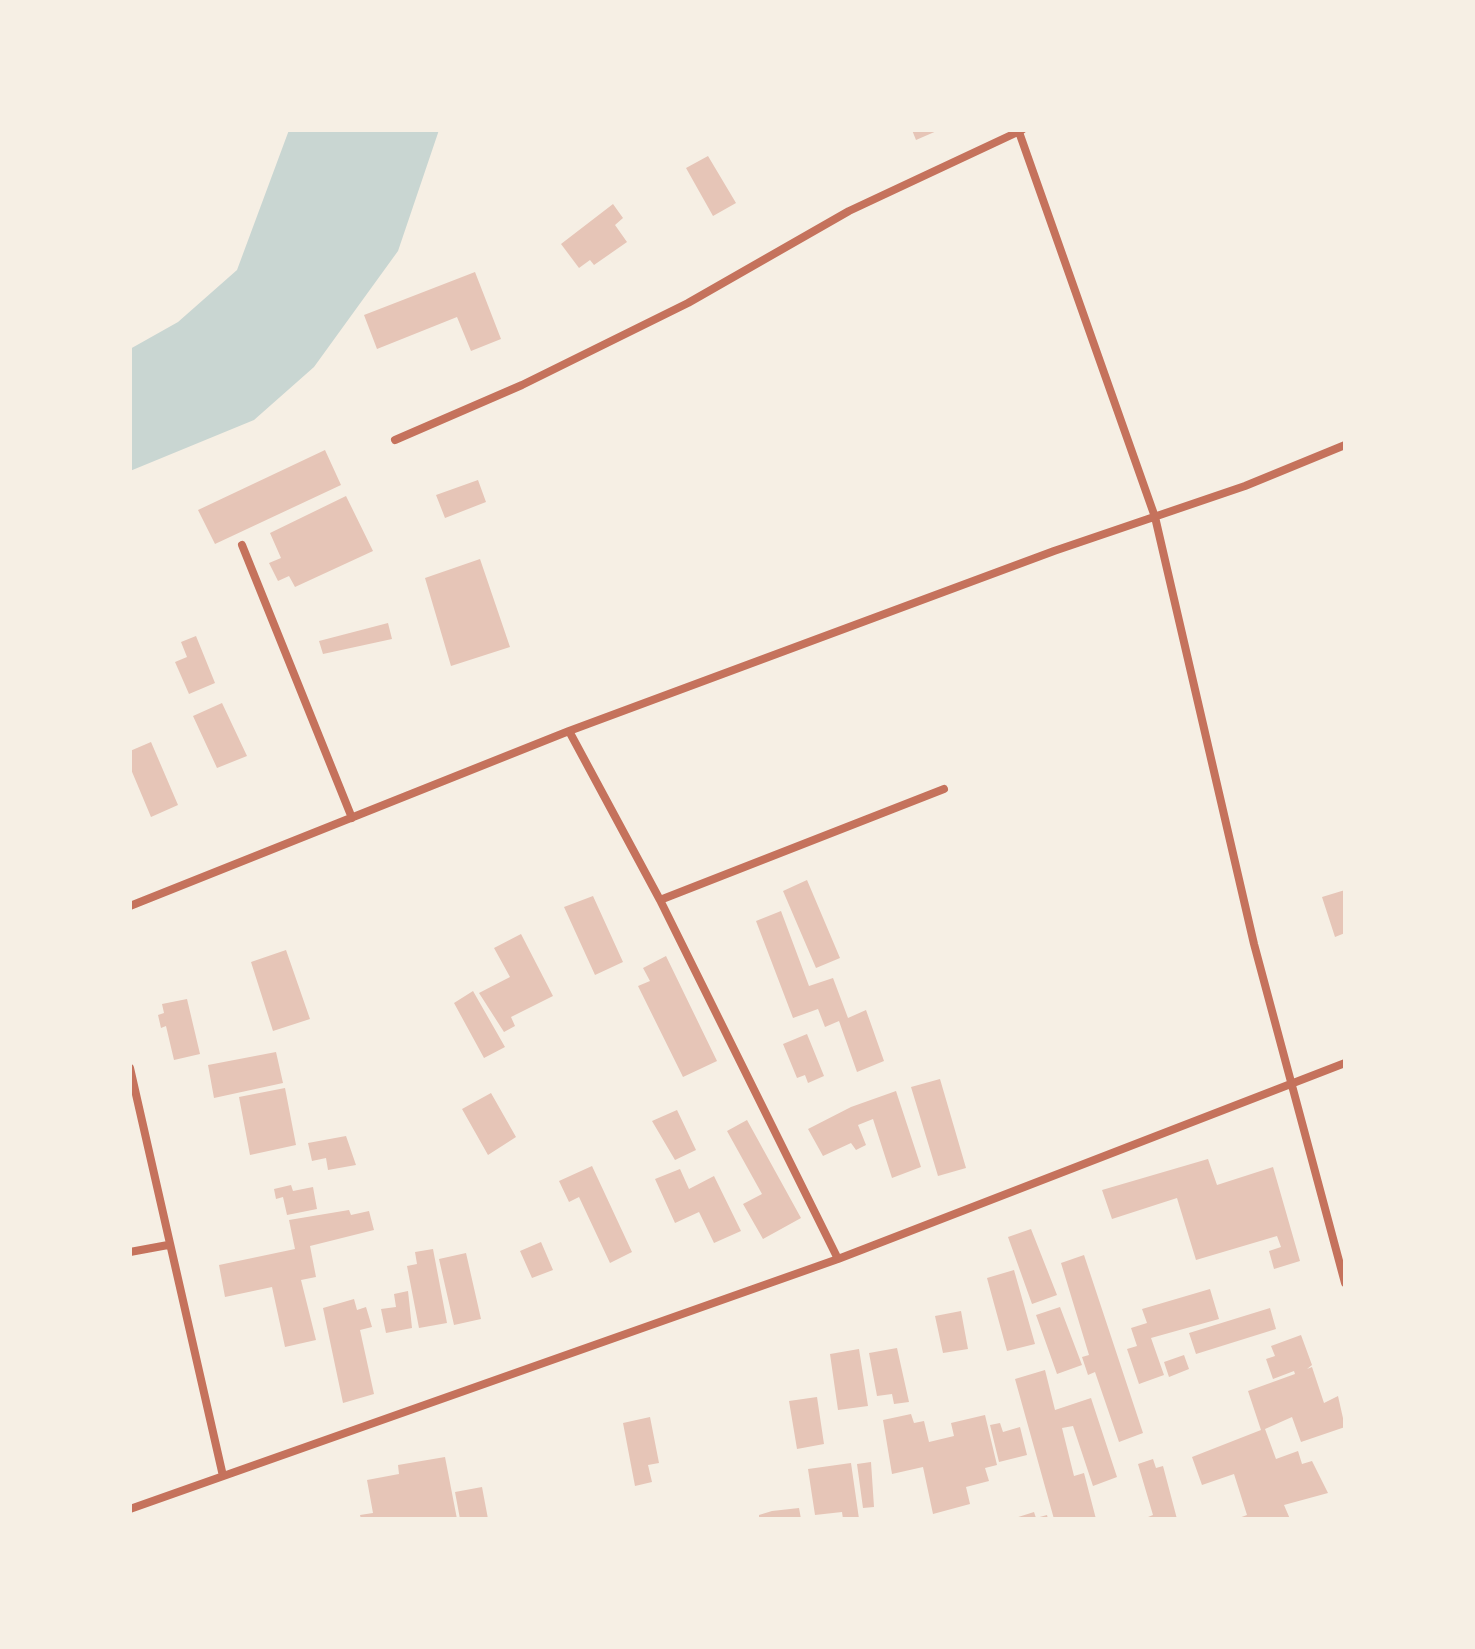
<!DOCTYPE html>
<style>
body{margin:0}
#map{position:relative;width:1475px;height:1649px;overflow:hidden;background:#f6efe4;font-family:"Roboto Condensed",sans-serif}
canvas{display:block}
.frame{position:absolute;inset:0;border:132px solid #f6efe4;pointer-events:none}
</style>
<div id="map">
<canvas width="1475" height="1649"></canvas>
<div class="frame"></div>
</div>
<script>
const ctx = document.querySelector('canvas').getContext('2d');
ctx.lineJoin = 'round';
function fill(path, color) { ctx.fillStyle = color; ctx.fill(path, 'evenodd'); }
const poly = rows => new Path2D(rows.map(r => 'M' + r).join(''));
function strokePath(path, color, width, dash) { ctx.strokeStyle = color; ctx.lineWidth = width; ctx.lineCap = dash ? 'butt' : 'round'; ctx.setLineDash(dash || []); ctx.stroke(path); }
fill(poly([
 [289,130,439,130,398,251,314,367,254,420,130,471,130,349,178,322,237,270]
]), '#c9d6d2');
fill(poly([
 [912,130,939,130,916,140],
 [708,156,736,203,713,216,686,168],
 [613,204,623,218,615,225,627,242,594,265,590,260,579,268,561,244],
 [475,272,501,339,471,351,457,317,377,349,364,315],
 [325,450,341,485,215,544,198,510],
 [478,480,486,502,445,518,436,495],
 [346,496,373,551,295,587,289,576,278,581,269,563,281,558,270,533],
 [480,559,510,647,451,666,425,578],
 [388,623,392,639,323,654,319,641],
 [196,636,215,683,189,694,175,662,187,657,181,642],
 [222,703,247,756,217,768,193,716],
 [151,742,178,805,151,817,130,767,130,751],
 [807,880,840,958,816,968,783,891],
 [1345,890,1345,933,1335,937,1322,897],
 [593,896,623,962,595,975,564,907],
 [781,911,809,986,833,978,848,1018,866,1010,884,1061,857,1072,839,1021,825,1027,818,1009,793,1018,756,921],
 [521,934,553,996,511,1017,515,1026,504,1032,479,993,510,977,494,948],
 [286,950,310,1019,273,1031,251,962],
 [666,956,717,1061,683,1077,638,986,650,981,643,968],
 [473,991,505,1047,484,1058,454,1003],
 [187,999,200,1054,174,1060,166,1026,161,1028,158,1015,164,1013,162,1004],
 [807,1034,824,1076,808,1083,805,1075,797,1078,783,1044],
 [276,1052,283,1083,214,1098,208,1065],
 [940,1079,966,1168,938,1176,911,1087],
 [285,1088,296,1145,250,1155,239,1097],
 [896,1091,921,1167,892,1178,873,1119,858,1125,866,1145,856,1150,851,1143,823,1156,808,1129,851,1107],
 [491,1093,516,1137,488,1155,462,1109],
 [677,1110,696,1150,675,1160,652,1121],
 [747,1120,801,1218,763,1239,743,1204,762,1194,727,1131],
 [346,1136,356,1165,328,1170,326,1158,312,1161,308,1143],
 [1208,1159,1217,1185,1273,1167,1300,1261,1274,1269,1269,1251,1281,1247,1277,1236,1196,1260,1177,1198,1112,1219,1102,1190],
 [592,1166,632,1252,610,1263,579,1197,569,1202,559,1181],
 [680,1169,689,1189,714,1176,741,1231,714,1243,699,1212,675,1223,655,1179],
 [291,1185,293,1191,313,1187,317,1209,287,1215,283,1197,276,1199,274,1189],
 [349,1210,351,1215,369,1211,374,1230,310,1246,316,1277,301,1280,316,1340,285,1347,272,1287,225,1297,219,1265,295,1249,289,1220],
 [1031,1229,1057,1295,1032,1304,1008,1237],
 [541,1242,553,1270,532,1278,520,1251],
 [433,1249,447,1323,419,1328,407,1266,417,1264,415,1252],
 [466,1253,481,1319,454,1325,439,1259],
 [1084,1255,1143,1433,1119,1442,1095,1372,1088,1375,1082,1357,1089,1355,1061,1263],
 [1014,1270,1035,1344,1007,1351,987,1278],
 [1210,1289,1219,1319,1151,1338,1164,1375,1139,1384,1127,1349,1137,1346,1131,1328,1147,1323,1142,1309],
 [408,1291,412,1328,386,1333,381,1309,396,1307,394,1294],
 [354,1299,357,1310,366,1307,372,1327,360,1330,374,1394,343,1403,323,1308],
 [1060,1307,1082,1365,1057,1374,1036,1315],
 [1270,1308,1276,1329,1196,1354,1189,1333],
 [961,1311,968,1349,943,1353,935,1316],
 [1301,1335,1312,1365,1307,1369,1312,1367,1324,1403,1338,1396,1345,1427,1301,1442,1292,1417,1265,1429,1276,1459,1298,1451,1302,1464,1312,1461,1328,1493,1284,1505,1290,1519,1236,1519,1247,1515,1234,1474,1202,1485,1192,1457,1261,1430,1248,1391,1295,1374,1294,1371,1273,1379,1266,1359,1275,1356,1271,1346],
 [897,1348,909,1402,894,1404,892,1394,877,1396,869,1353],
 [859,1349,868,1406,838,1410,830,1354],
 [1184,1355,1189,1369,1169,1377,1164,1362],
 [1045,1370,1055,1410,1091,1398,1117,1477,1093,1486,1073,1426,1062,1428,1074,1476,1084,1473,1096,1519,1054,1519,1015,1379],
 [817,1397,824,1444,797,1449,789,1401],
 [911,1414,914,1423,924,1421,929,1442,954,1436,951,1423,985,1415,997,1465,985,1468,989,1481,966,1487,970,1504,933,1514,923,1467,892,1474,883,1420],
 [650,1417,659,1463,648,1465,652,1482,635,1486,623,1423],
 [1000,1423,1003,1432,1020,1427,1027,1455,999,1462,990,1425],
 [445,1457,457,1519,361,1519,360,1515,373,1513,367,1480,399,1474,398,1465],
 [1153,1459,1156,1468,1163,1466,1177,1519,1143,1519,1153,1515,1138,1464],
 [871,1462,874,1507,863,1508,857,1464],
 [851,1463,859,1519,843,1519,842,1512,815,1515,808,1469],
 [482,1487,488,1519,460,1519,455,1492],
 [799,1508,801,1519,759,1519,759,1515,772,1511],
 [1034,1512,1036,1518,1047,1515,1048,1519,1012,1519]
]), '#e6c5b7');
strokePath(poly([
 [1019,132,1155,517,1254,944,1345,1283],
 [395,440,522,385,688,303,849,211,1022,130],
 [242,545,352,818],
 [569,731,660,900,838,1259],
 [660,900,944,789],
 [130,906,569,731,1054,551,1245,486,1345,445],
 [130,1068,223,1476],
 [130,1252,168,1245],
 [130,1509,838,1259,1345,1063]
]), '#c5725c', 8);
</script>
